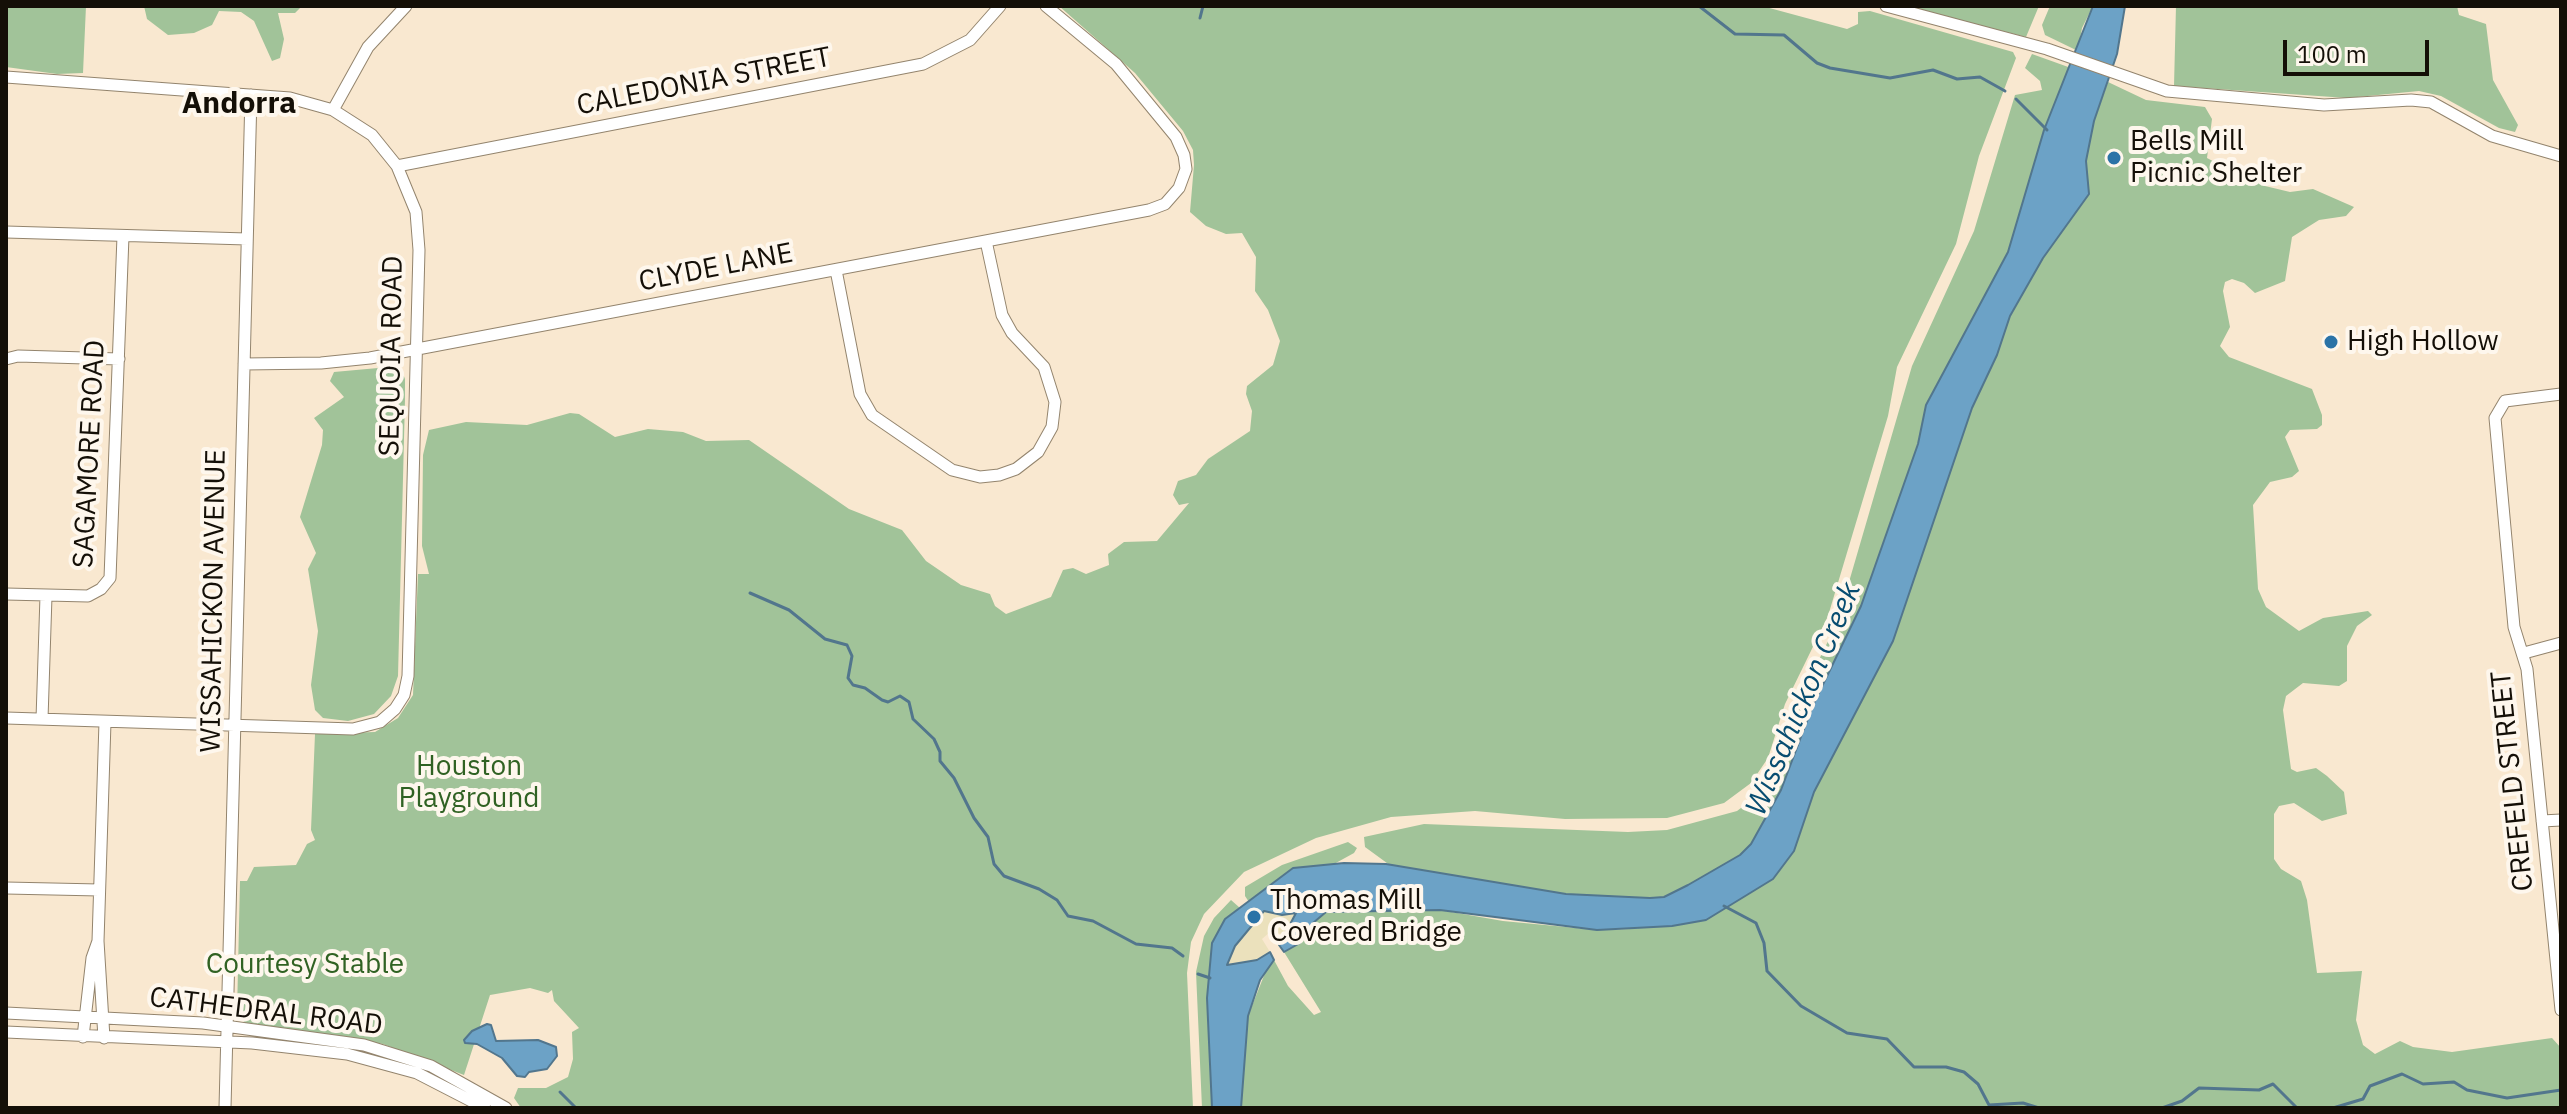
<!DOCTYPE html>
<style>
body{margin:0}
#map{position:relative;width:2567px;height:1114px;overflow:hidden;background:#f9e8d0;font-family:"IBM Plex Sans",sans-serif}
canvas{display:block}
.frame{position:absolute;inset:0;border:8px solid #140f07;pointer-events:none}
.scale{position:absolute;left:2283px;top:40px;width:146px;height:36px;box-sizing:border-box;border:4px solid #140f07;border-top:0;padding-left:10px;font-size:24px;line-height:28px;white-space:nowrap;color:#140f07;-webkit-text-stroke:6px #fef7ed;paint-order:stroke}
</style>
<div id="map">
<canvas width="2567" height="1114"></canvas>
<div class="frame"></div>
<div class="scale">100 m</div>
</div>
<script>
const ctx = document.querySelector('canvas').getContext('2d');
ctx.lineJoin = 'round';
function fill(path, color) { ctx.fillStyle = color; ctx.fill(path, 'evenodd'); }
const poly = rows => new Path2D(rows.map(r => 'M' + r).join(''));
function strokePath(path, color, width, dash) { ctx.strokeStyle = color; ctx.lineWidth = width; ctx.lineCap = dash ? 'butt' : 'round'; ctx.setLineDash(dash || []); ctx.stroke(path); }
function drawText(font, color, halo, rows, align = 'center') {
  ctx.font = font + ' "IBM Plex Sans",sans-serif'; ctx.lineWidth = 8; ctx.setLineDash([]); ctx.textBaseline = 'middle'; ctx.strokeStyle = halo; ctx.fillStyle = color; for (const [text, x, y, turn = 0] of rows) {
    ctx.save(); ctx.translate(x, y); ctx.rotate((+turn || 0) * Math.PI / 180); ctx.textAlign = isNaN(turn) ? turn : align; if (halo) ctx.strokeText(text, 0, 0); ctx.fillText(text, 0, 0); ctx.restore();
  }
}
fill(poly([
 [6,6,86,6,83,73,57,74,6,67],
 [144,6,302,6,295,13,278,13,284,39,280,58,272,61,254,21,241,12,219,11,212,25,194,33,168,35,147,19],
 [1059,6,1762,6,1847,29,1858,24,1858,12,1870,11,2013,52,2016,58,1979,156,1956,244,1897,367,1888,416,1828,616,1785,704,1768,758,1751,783,1724,803,1667,818,1565,819,1475,811,1391,817,1316,838,1244,872,1204,914,1191,942,1187,973,1193,1108,521,1108,514,1098,518,1088,546,1088,568,1077,573,1059,572,1032,579,1028,554,1001,552,990,548,993,530,988,490,995,464,1075,383,1044,245,1023,237,1013,240,881,247,881,254,867,296,865,307,844,315,840,311,830,315,734,375,732,398,718,413,695,418,574,429,574,422,546,423,455,429,430,466,422,527,425,570,413,579,414,615,437,648,429,683,432,706,441,749,440,849,509,902,530,926,561,961,585,990,594,995,606,1006,614,1051,597,1063,570,1073,568,1086,574,1109,565,1108,554,1124,542,1157,541,1189,503,1179,505,1173,495,1178,481,1196,475,1208,459,1250,431,1252,411,1246,394,1247,386,1273,365,1280,341,1268,310,1255,291,1256,257,1242,233,1226,234,1206,226,1190,212,1194,165,1193,150,1183,131,1135,73],
 [1904,6,2039,6,2026,37],
 [2050,6,2093,6,2082,28,2078,51,2045,35,2042,25],
 [2176,6,2457,6,2459,15,2486,24,2493,80,2518,125,2515,132,2499,128,2441,96,2419,91,2347,98,2174,86],
 [2032,54,2071,68,2044,130,2018,225,2008,252,1926,405,1918,444,1861,606,1813,706,1781,790,1751,844,1740,855,1688,885,1664,897,1650,898,1566,894,1391,866,1365,847,1364,837,1424,824,1628,832,1667,830,1737,811,1766,789,1775,773,1798,702,1837,623,1912,366,1974,231,2015,95,2042,90,2040,81,2025,68],
 [2108,82,2146,100,2205,107,2212,119,2207,158,2222,166,2265,186,2290,192,2313,189,2354,207,2346,216,2319,220,2292,237,2285,281,2255,293,2244,283,2232,279,2225,282,2223,291,2230,327,2220,346,2229,357,2312,389,2322,415,2322,425,2317,429,2290,430,2285,437,2299,471,2292,477,2270,482,2253,505,2258,589,2266,607,2299,631,2323,618,2368,611,2372,615,2357,626,2347,646,2347,681,2339,686,2303,683,2286,696,2283,710,2291,769,2297,772,2316,768,2327,776,2344,792,2347,814,2322,821,2294,803,2279,806,2274,814,2274,859,2281,869,2301,881,2307,900,2317,973,2362,971,2356,1020,2363,1045,2375,1054,2400,1041,2413,1047,2452,1052,2552,1038,2561,1048,2561,1108,1241,1108,1248,1016,1269,963,1274,960,1288,986,1314,1015,1321,1012,1284,952,1300,943,1313,922,1326,912,1440,910,1503,921,1597,930,1630,929,1706,920,1773,879,1794,851,1814,792,1893,641,1972,408,1997,355,2010,316,2043,258,2089,194,2086,161,2094,121],
 [400,366,405,379,405,399,398,676,391,696,374,714,348,721,323,718,315,710,311,685,318,631,308,569,316,553,300,517,322,445,323,430,314,418,344,397,330,381,334,372],
 [1348,842,1357,848,1354,853,1334,864,1293,869,1249,902,1245,896,1245,887,1282,865],
 [1231,900,1240,908,1225,919,1212,943,1207,998,1212,1108,1202,1108,1196,972,1204,936,1214,918]
]), '#a1c399');
fill(poly([
 [1264,911,1282,915,1297,913,1288,935,1270,932,1262,939,1270,952,1257,960,1227,966,1235,946]
]), '#ebe1bc');
const water = poly([
 [2093,6,2125,6,2117,54,2094,121,2086,161,2089,194,2043,258,2010,316,1997,355,1972,408,1893,641,1814,792,1794,851,1773,879,1706,920,1672,926,1597,930,1440,910,1326,912,1313,923,1300,943,1284,952,1279,945,1296,913,1282,915,1264,911,1235,946,1227,965,1257,960,1270,952,1274,960,1260,980,1248,1016,1241,1108,1212,1108,1207,998,1212,943,1225,919,1293,868,1344,863,1386,864,1566,894,1650,898,1664,897,1688,885,1740,855,1751,844,1781,790,1813,705,1861,606,1918,444,1926,405,2008,252,2044,130,2093,6],
 [487,1024,491,1025,496,1041,538,1040,556,1047,557,1056,547,1069,529,1072,525,1077,517,1076,502,1058,477,1044,465,1043,464,1040,472,1031,487,1024]
]);
fill(water, '#6ca2c6');
strokePath(water, '#52768d', 2);
strokePath(poly([
 [1699,6,1735,34,1784,35,1817,63,1830,68,1890,78,1933,70,1957,79,1980,77,2005,91],
 [1200,18,1203,6],
 [2016,99,2047,130],
 [750,593,789,610,825,639,847,645,852,656,848,678,853,685,865,688,882,700,888,702,900,696,909,702,913,719,934,739,940,752,940,761,954,778,974,818,988,837,994,864,1004,876,1039,889,1057,900,1068,916,1093,921,1136,944,1172,948,1183,956],
 [1724,906,1756,923,1764,943,1767,971,1801,1006,1847,1033,1887,1039,1914,1067,1946,1067,1964,1072,1978,1084,1989,1105,2023,1103,2039,1108],
 [1198,974,1210,978],
 [560,1092,576,1108],
 [2162,1108,2182,1101,2199,1088,2259,1090,2273,1084,2297,1108],
 [2333,1108,2363,1099,2370,1086,2402,1074,2423,1084,2454,1082,2467,1090,2507,1098,2561,1090]
]), '#52768d', 3);
const minor = poly([
 [1886,6,2047,49,2167,91,2324,105,2411,100,2431,102,2492,136,2561,156],
 [6,77,290,98,333,110,372,135,397,166,416,212,419,250,408,676,404,695,395,709,380,722,353,729,6,718],
 [333,110,368,47,406,6],
 [397,166,923,64,970,40,1000,6],
 [6,232,247,239],
 [836,270,860,394,872,415,952,470,980,477,999,475,1016,469,1038,452,1052,427,1055,402,1044,367,1012,333,1002,315,986,241],
 [6,359,18,356,119,359],
 [244,364,321,363,370,358,1149,210,1165,204,1179,188,1186,169,1184,155,1176,137,1116,64,1046,6],
 [2561,394,2505,401,2495,418,2514,627,2527,669,2561,1010],
 [6,594,88,596,101,589,110,578,123,236],
 [2524,653,2561,643],
 [42,719,46,596],
 [2542,821,2561,820],
 [6,888,99,890],
 [6,1013,203,1023,364,1045,431,1066,506,1108],
 [6,1032,252,1043,347,1054,417,1073,485,1108],
 [83,1037,92,958,98,941],
 [104,1038,98,941,105,722],
 [225,1108,251,95]
]);
strokePath(minor, '#93846d', 13);
strokePath(minor, '#fff', 11);
for (const [x, y, r, color] of [
 [2114,158,8,"#2b73a7"],
 [2331,342,8,"#2b73a7"],
 [1254,917,8,"#2b73a7"]
]) { const dot = new Path2D(); dot.arc(x, y, r, 0, 2 * Math.PI); ctx.fillStyle = color; ctx.fill(dot); strokePath(dot, '#fef7ed', 3); }
drawText('28px', '#140f07', '#fef7ed', [
 ["CALEDONIA STREET",704,82,-11],
 ["CLYDE LANE",716,268,-11],
 ["SEQUOIA ROAD",392,356,-89],
 ["SAGAMORE ROAD",90,454,-87],
 ["WISSAHICKON AVENUE",214,601,-89],
 ["CREFELD STREET",2513,781,-96],
 ["CATHEDRAL ROAD",266,1012,7]
]);
drawText('28px', '#140f07', '#fef7ed', [
 ["Bells Mill",2130,142],
 ["Picnic Shelter",2130,174],
 ["High Hollow",2347,342],
 ["Thomas Mill",1270,901],
 ["Covered Bridge",1270,933]
], 'left');
drawText('28px', '#306223', '#fef7ed', [
 ["Houston",469,767],
 ["Playground",469,799],
 ["Courtesy Stable",305,965]
]);
drawText('bold 30px', '#140f07', '#fef7ed', [
 ["Andorra",239,104]
]);
drawText('italic 30px', '#084d71', '#fef7ed', [
 ["Wissahickon Creek",1804,699,-67]
]);
</script>
